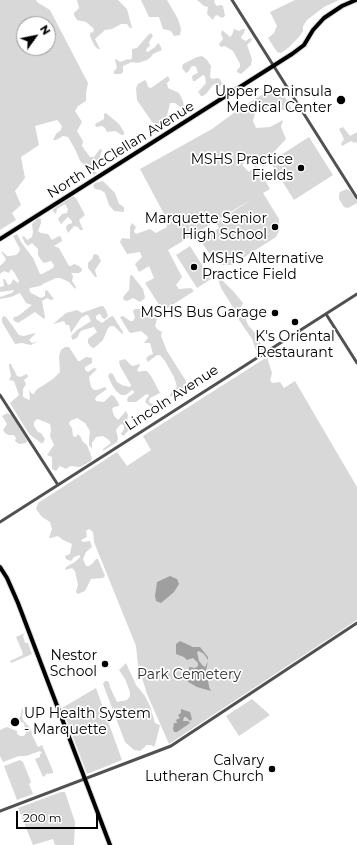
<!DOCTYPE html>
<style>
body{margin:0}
#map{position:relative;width:357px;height:845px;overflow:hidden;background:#fff;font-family:Montserrat,sans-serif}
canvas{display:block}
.north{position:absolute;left:16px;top:16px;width:40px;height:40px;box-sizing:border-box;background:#fff;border:1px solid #999;border-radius:50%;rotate:57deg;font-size:11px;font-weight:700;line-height:16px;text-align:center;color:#000}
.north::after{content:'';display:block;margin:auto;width:14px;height:18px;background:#000;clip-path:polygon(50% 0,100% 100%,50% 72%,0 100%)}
.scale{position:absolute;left:16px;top:811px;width:82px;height:18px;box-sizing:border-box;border:2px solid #000;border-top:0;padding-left:5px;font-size:12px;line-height:14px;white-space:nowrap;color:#000;-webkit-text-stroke:3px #fff;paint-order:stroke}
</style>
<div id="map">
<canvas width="357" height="845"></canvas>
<div class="north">N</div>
<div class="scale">200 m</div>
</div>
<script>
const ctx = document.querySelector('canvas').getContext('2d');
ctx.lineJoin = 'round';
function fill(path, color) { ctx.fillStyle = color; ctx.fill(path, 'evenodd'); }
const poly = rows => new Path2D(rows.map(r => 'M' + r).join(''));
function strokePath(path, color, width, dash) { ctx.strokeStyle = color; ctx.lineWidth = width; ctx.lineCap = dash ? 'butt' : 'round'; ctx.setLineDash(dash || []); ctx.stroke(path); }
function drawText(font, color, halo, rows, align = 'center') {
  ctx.font = font + ' Montserrat,sans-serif'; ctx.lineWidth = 3.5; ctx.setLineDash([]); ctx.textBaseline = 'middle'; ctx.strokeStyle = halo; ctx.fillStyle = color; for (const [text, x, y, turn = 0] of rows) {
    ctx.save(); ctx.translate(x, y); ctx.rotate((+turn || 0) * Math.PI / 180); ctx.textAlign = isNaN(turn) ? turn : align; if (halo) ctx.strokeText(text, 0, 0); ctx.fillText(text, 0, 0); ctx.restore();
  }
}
fill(poly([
 [0,0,36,0,37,2,50,10,88,83,86,93,86,101,78,106,75,111,82,122,77,131,83,141,82,146,90,157,94,157,100,149,102,150,99,160,95,161,92,165,95,172,97,172,94,175,87,171,86,166,80,161,75,149,68,137,63,136,56,140,53,140,56,134,61,130,62,126,57,120,35,126,39,145,21,157,25,178,15,191,21,205,12,213,16,220,0,230],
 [24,24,48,24,48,48,24,48],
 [77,0,118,0,127,9,132,28,130,28,127,24,121,24,112,29,105,30,95,39,100,49,98,49,94,45,90,36,90,33,93,32,94,29,86,22,77,20,74,15,74,13,79,8],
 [141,0,167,0,178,19,181,29,180,35,174,36,171,31,163,29,159,17,149,17],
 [197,0,214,0,215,4,217,6,220,5,223,6,225,16,222,18,217,15,215,16,213,20,207,14,208,7,204,6],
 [295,0,339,0,324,7,307,20,303,26,303,31,299,37,288,48,281,53,277,52,268,38,274,33,277,26,270,12],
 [234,29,239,31,243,29,245,29,244,33,241,37,242,39,246,41,250,38,252,40,247,45,252,59,251,65,241,74,237,72,237,70,240,67,240,64,233,51,225,46,221,47,220,46,219,44,223,39,221,34,222,30,230,37,232,35],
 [151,33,153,36,149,42,150,46,147,48,146,51,148,52,155,47,158,43,160,45,162,50,153,54,151,57,147,60,138,63,132,62,123,66,123,72,121,74,114,74,114,71,117,68,115,60,116,59,120,62,128,59,130,60,132,58,132,49,137,48,148,35],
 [202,56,207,60,211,66,210,77,212,79,217,78,220,79,222,83,220,87,216,84,213,85,206,94,203,96,201,96,198,92,206,83,205,76,203,75,195,81,193,81,192,77,193,75,198,73,196,67,194,66,192,66,188,72,186,73,182,68,183,64,197,57],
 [168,76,170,80,167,83,168,88,179,93,183,101,185,115,184,116,181,113,181,108,179,106,175,103,170,103,167,116,162,119,158,125,152,122,137,100,136,88,138,84,145,80,147,83,148,87,151,88],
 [268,91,282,92,292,110,271,110,255,113,253,121,256,128,270,127,283,120,281,127,286,139,261,166,250,156,242,165,249,172,256,165,270,189,263,193,279,219,279,231,276,237,232,265,223,265,214,260,200,240,219,228,216,223,252,199,168,250,182,277,176,285,179,289,191,288,194,291,163,311,145,283,154,278,149,266,139,272,135,264,142,257,140,252,127,254,120,242,122,238,130,239,130,227,132,223,136,227,134,231,136,234,150,229,156,233,167,227,164,214,140,169,212,129,242,107],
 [106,113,119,124,124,132,124,135,122,135,115,131,107,132,105,128,102,126,96,127,95,124,104,119,104,114],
 [343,127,350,136,357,132,357,142,355,143,351,141,342,146,341,144,344,139,339,129],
 [309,137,333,175,294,200,270,162],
 [103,181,115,193,119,204,124,207,124,212,114,211,109,205,105,193,101,190,95,189,93,186,95,183],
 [347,189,350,191,357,201,357,203,348,208,344,207,339,199,339,195,340,192],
 [73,196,76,198,85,215,79,220,83,230,80,230,78,227,74,226,68,233,66,228,67,225,72,223,72,221,68,217,61,224,58,219,62,214,67,213,68,209,65,204,63,205,57,209,56,214,52,210],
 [38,218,41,219,41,223,38,231,41,233,48,234,52,240,59,236,61,237,62,241,54,246,59,248,69,266,71,266,74,264,79,266,82,269,82,271,79,273,71,273,73,276,72,281,76,287,75,289,69,282,60,278,56,278,45,283,40,286,30,288,29,290,31,293,41,298,45,296,45,291,47,290,54,299,51,300,47,298,42,301,45,317,44,319,35,312,18,323,13,320,14,317,18,316,32,305,26,303,20,293,11,297,0,299,0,297,12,293,14,290,0,292,0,287,4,286,3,279,5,279,8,285,11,284,13,279,18,283,19,281,14,272,11,269,9,273,4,271,0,274,0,266,5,261,6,259,2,253,2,251,7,256,10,256,16,255,19,252,20,249,13,236,17,234,21,242,33,258,40,274,42,274,53,268,54,265,51,261,44,263,41,260,38,255,38,249,32,243,28,246,25,243,22,237,24,236,27,240,32,237,33,232,32,224],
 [190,246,211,279,197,288,176,255],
 [94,254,98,255,101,261,95,270,97,277,95,277,88,268,88,263,92,259],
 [132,275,143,289,144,293,145,298,140,302,133,298,127,301,124,300,123,297,129,290,130,276],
 [218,279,222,280,234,292,243,303,241,307,237,310,234,309,221,288],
 [101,306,103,306,106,310,108,316,105,319,102,318,101,315,99,314,96,316,96,319,102,323,110,317,113,316,123,332,123,334,121,333,114,326,111,326,108,328,103,340,94,348,91,347,88,343,88,339,97,332,94,327,83,330,80,332,77,338,72,340,72,338,71,336,77,330,91,321,88,315,86,315,81,318,71,333,69,325,66,325,64,321,53,324,66,313,77,310,82,313],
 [135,309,139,309,144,313,152,311,157,319,155,326,157,329,162,332,161,336,167,351,186,381,187,387,173,396,170,396,170,394,177,387,174,377,165,361,160,355,157,355,148,362,146,359,148,356,153,354,150,343,144,343,148,338,147,336,141,331,131,333,129,332,120,317,123,316,130,321,133,321,135,318,133,311],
 [243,310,247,312,248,316,246,320,248,325,256,334,261,344,265,348,263,350,258,352,256,350,252,339,239,320,237,314,239,311],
 [4,316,6,317,19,335,24,336,35,333,35,334,29,340,32,343,38,341,31,345,22,343,15,344,2,322,2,318],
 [65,347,69,347,78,361,80,361,86,357,92,358,92,363,85,367,85,370,88,372,94,368,97,369,89,377,91,387,94,390,97,390,105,387,107,389,97,396,95,399,96,401,104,402,111,395,114,396,119,404,119,406,114,407,112,409,114,416,118,420,126,411,128,415,127,421,130,427,129,430,123,436,121,434,124,429,124,426,122,424,120,425,116,430,118,438,117,442,103,451,103,449,111,443,109,440,103,436,96,437,92,443,92,449,89,445,89,439,90,431,85,423,77,418,70,421,69,424,72,428,73,436,76,437,78,434,81,437,82,441,87,445,92,458,91,461,80,467,70,466,66,469,60,466,56,471,52,469,52,457,47,455,54,445,50,436,51,430,50,424,40,420,37,419,34,422,34,426,38,432,41,433,45,439,43,443,41,443,29,434,10,403,19,395,14,381,9,380,11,376,9,366,9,364,11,364,17,376,20,377,27,374,28,377,24,380,26,384,23,389,23,397,29,400,30,398,29,390,32,394,34,394,36,390,53,379,60,372,59,356,61,350],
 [267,357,272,373,270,380,272,383,280,382,284,388,295,381,357,487,357,620,169,744,147,694,138,665,136,646,94,542,93,532,89,529,86,531,87,537,81,540,83,542,90,541,92,547,86,552,83,559,86,566,89,566,93,563,96,559,98,559,105,576,103,578,91,579,85,591,78,594,76,592,78,585,75,571,72,568,65,570,66,567,75,562,80,557,80,555,74,557,71,561,66,559,65,556,70,554,72,544,63,540,58,536,51,538,49,538,52,529,50,522,42,517,36,509,38,503,117,452,127,466,151,450,143,436],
 [125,359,132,366,140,364,140,365,137,370,139,372,142,371,147,371,151,376,160,393,150,398,149,401,150,403,153,404,153,406,151,407,145,402,146,399,149,396,148,394,145,395,136,402,128,402,127,400,128,397,134,393,134,391,132,390,126,395,121,395,116,391,112,385,108,376,110,373,113,374,117,382,122,385,130,387,131,385,120,366,119,361],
 [7,413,11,415,25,437,27,441,26,443,19,444,15,441,16,438,15,436,13,435,8,435,5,433,3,430,7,424,2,416],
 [25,633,23,636,25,643,28,643,32,654,11,663,10,661,23,655,22,651,16,637],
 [126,663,136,685,145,696,150,706,155,723,160,725,155,745,154,747,151,745,147,745,140,751,134,750,125,742,103,684,105,681,108,681,109,683,110,687,117,702,127,700,130,696,130,692,125,679,119,670],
 [96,688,122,760,87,774,62,708],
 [252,699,270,715,239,736,226,716],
 [22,708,23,710,22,717,23,720,31,729,32,735,38,747,42,745,53,771,53,773,48,774,47,773,46,775,43,777,35,759,40,757,40,754,42,753,40,751,26,756,19,756,3,762,0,756,0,730,7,727,17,731,17,734,20,736,24,736,26,733,24,723,20,721,18,721,21,715],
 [20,760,23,762,31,782,29,784,33,794,17,800,4,766],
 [61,792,65,792,75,822,74,845,55,845,53,839,33,845,18,808]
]), '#d8d8d8');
fill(poly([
 [170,576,177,579,179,584,174,592,161,603,156,601,155,596,157,582],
 [180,641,193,647,200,647,208,657,208,660,204,654,199,651,197,652,199,661,203,666,205,667,208,662,205,674,207,676,209,686,209,687,211,691,197,687,185,680,185,674,189,671,189,667,195,668,198,666,198,663,193,658,187,660,184,657,176,654,176,644],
 [181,709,190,712,192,719,190,721,186,717,184,717,183,721,188,721,190,723,177,732,174,732,173,729,174,723,177,723,176,720,180,718,178,715,181,713]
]), '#9f9f9f');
const major = poly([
 [0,239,292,54,304,45,313,30,324,18,342,6,356,0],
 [0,567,7,578,18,603,110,845]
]);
strokePath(major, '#dbdbdb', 6);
strokePath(poly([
 [232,0,357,198],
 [326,314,357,363],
 [0,395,58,485],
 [0,522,357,294],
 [0,811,171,746,357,623]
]), '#515151', 3);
strokePath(major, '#000', 4);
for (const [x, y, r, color] of [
 [341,100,5,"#000"],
 [301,168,4,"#000"],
 [275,227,4,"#000"],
 [194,267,4,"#000"],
 [275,313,4,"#000"],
 [295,322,4,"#000"],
 [105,664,4,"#000"],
 [15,722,5,"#000"],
 [272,769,4,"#000"]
]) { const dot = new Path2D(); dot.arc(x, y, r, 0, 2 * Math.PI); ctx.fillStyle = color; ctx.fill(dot); strokePath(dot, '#fff', 1.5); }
drawText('14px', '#000', '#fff', [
 ["Upper Peninsula",332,92],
 ["Medical Center",332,108],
 ["MSHS Practice",293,160],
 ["Fields",293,176],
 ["Marquette Senior",267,219],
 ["High School",267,235],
 ["MSHS Alternative",202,259,"left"],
 ["Practice Field",202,275,"left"],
 ["MSHS Bus Garage",267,313],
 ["K's Oriental",295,337,"center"],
 ["Restaurant",295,353,"center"],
 ["Nestor",97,656],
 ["School",97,672],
 ["UP Health System",24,714,"left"],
 ["- Marquette",24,730,"left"],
 ["Calvary",264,761],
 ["Lutheran Church",264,777]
], 'right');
drawText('14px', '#000', '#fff', [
 ["North McClellan Avenue",121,150,-32],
 ["Lincoln Avenue",172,398,-33]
]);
drawText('14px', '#2f2f2f', '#fff', [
 ["Park Cemetery",189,675]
]);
</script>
